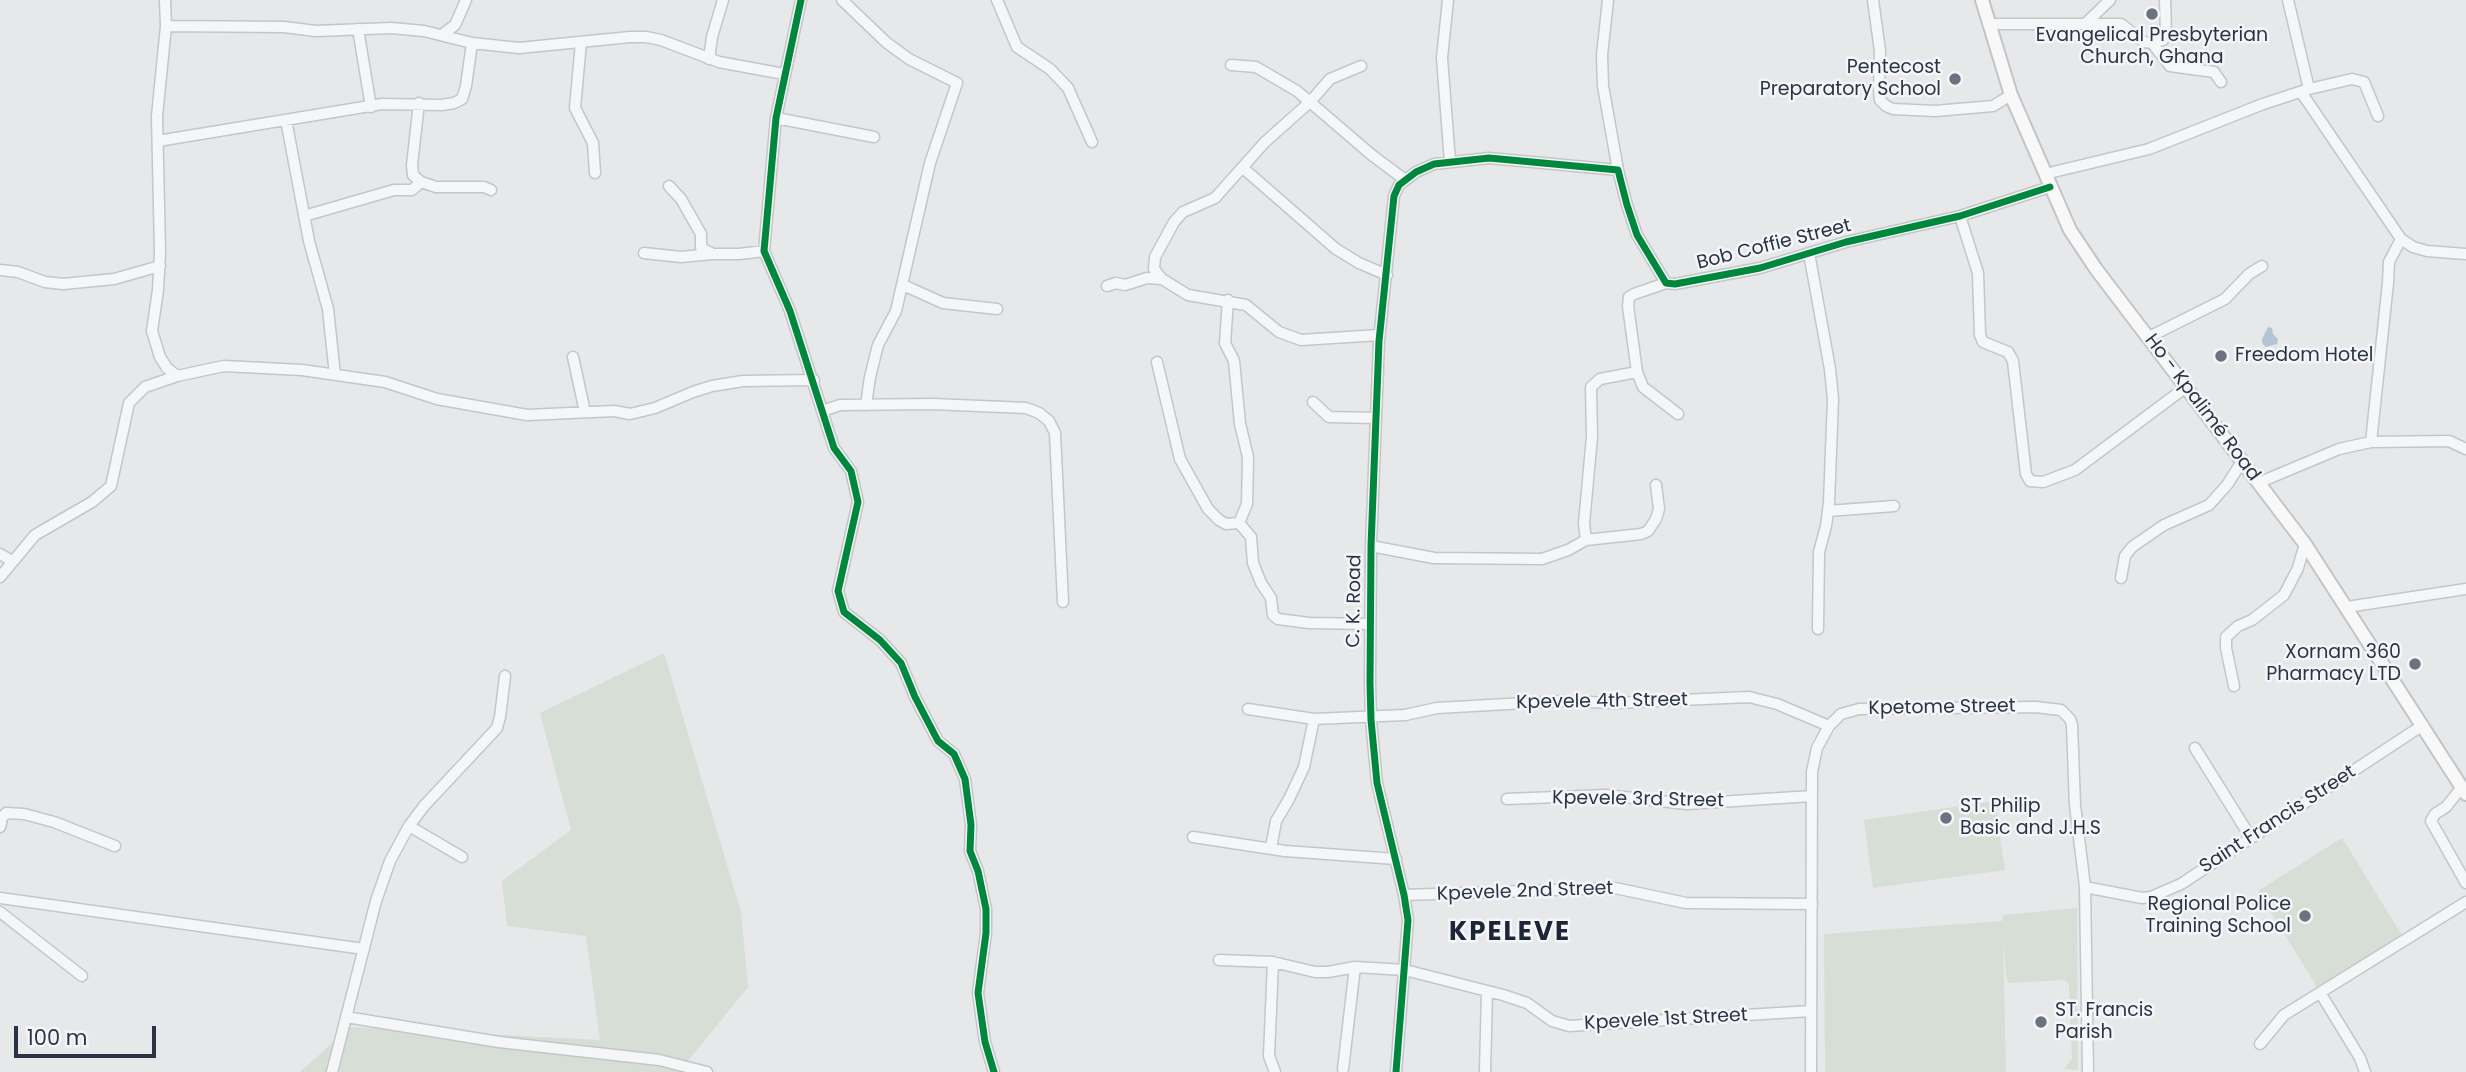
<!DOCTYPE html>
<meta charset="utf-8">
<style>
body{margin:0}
#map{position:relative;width:2466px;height:1072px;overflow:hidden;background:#e6e8ea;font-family:Poppins,sans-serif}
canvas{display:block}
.scale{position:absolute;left:14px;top:1026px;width:142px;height:32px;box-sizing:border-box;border:4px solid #2b3445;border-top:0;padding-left:9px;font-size:21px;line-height:24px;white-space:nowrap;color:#2b3445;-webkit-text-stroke:5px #f4f6f9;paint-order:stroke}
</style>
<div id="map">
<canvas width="2466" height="1072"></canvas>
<div class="scale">100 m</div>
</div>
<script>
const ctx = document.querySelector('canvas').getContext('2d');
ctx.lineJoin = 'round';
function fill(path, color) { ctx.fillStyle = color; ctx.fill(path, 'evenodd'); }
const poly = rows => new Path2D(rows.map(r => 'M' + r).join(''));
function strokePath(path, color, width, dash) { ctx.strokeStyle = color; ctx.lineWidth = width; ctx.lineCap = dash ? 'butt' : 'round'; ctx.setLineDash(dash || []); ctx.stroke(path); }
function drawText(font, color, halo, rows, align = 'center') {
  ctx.font = font + ' Poppins,sans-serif'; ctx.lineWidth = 5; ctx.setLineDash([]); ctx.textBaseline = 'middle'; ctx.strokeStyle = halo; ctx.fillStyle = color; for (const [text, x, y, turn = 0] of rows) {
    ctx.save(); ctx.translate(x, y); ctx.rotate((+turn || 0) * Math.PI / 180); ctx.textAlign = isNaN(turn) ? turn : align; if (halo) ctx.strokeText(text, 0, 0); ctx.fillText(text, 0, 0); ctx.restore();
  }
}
fill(poly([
 [664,653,741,912,748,987,679,1072,300,1072,350,1027,600,1040,586,936,507,926,502,881,571,830,540,713],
 [1995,801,2005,870,1873,888,1864,820],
 [2342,838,2402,935,2317,987,2258,891],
 [2077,908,2078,1070,2064,1069,2072,1059,2069,984,2064,980,2009,983,2006,977,2003,936,2006,1072,1825,1072,1824,934,2002,921,2003,915]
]), '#d6ded6');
fill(poly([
 [2268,327,2272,328,2273,334,2278,339,2277,344,2266,347,2262,343,2262,339]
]), '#b4c4d5');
const minor = poly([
 [165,0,166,26,157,116,160,252,158,290,152,331,160,357,167,368,177,376],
 [801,0,776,118,764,251,790,311,834,448,851,471,858,502,838,591,844,612,880,640,901,663,915,697,938,741,954,754,965,779,971,825,970,851,978,871,986,909,986,933,978,993,985,1042,994,1072],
 [842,0,887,43,909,59,957,83,930,163,896,311,878,345,870,377,866,405],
 [997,0,1017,47,1050,69,1068,88,1092,142],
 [1448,0,1442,58,1450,162],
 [1608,0,1602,55,1603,86,1618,170],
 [1873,0,1880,51,1879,90,1880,100,1886,106,1893,109,1935,111,1993,106,2011,95],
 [2288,0,2309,89],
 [1989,24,2121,24,2144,42,2152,43,2170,66,2214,72,2221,82],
 [2085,24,2110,0],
 [166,26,284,27,316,31,391,28,424,31,472,43,519,48,630,37,646,37,661,40,719,62,784,74],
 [358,29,371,107],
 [443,34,455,25,466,0],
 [581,42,575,108,593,143,595,173],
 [2152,43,2163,40,2166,34,2165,0],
 [709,59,712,37,723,0],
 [1231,65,1256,67,1297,91,1373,156,1404,179],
 [2301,92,2401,239,2413,247,2427,251,2466,254],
 [419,103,412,165,413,175,421,182,436,187,484,187,491,190],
 [776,118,874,137],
 [286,120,309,241,328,309,335,375],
 [158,141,382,104,442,105,454,103,462,99,466,86,472,43],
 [1243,168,1336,249,1359,263,1387,275],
 [2045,174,2149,149,2263,104,2309,89,2352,79,2364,82,2378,116],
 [669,186,681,199,701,234,701,248,713,254,739,254,764,251],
 [304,216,394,190,412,190,421,182],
 [1960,216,1978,273,1980,335,1983,342,2008,352,2013,361,2026,474,2030,481,2043,482,2075,470,2186,387],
 [644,253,681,257,712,254],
 [1809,253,1830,369,1833,399,1829,503,1826,526,1819,552,1818,629],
 [0,270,18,272,45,282,63,284,114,279,160,266],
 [1162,279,1154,269,1155,257,1174,222,1183,212,1215,198,1265,142,1310,102,1330,79,1361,66],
 [1666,283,1634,294,1629,297,1628,306,1637,372,1643,387,1678,414],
 [903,285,943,303,997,309],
 [1107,286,1116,283,1125,285,1147,278,1162,279,1188,295,1246,305,1279,332,1301,340,1379,335],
 [1228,300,1225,343,1234,361,1240,424,1248,457,1247,504,1239,523,1251,537,1253,563,1261,583,1271,598,1273,615,1278,619,1309,623,1370,624],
 [2149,337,2225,299,2249,274,2262,266],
 [573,357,585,412],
 [1157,362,1180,459,1208,509,1219,520,1226,524,1239,523],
 [1313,402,1329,417,1376,418],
 [822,411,840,405,933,404,1026,408,1039,413,1049,421,1055,433,1063,602],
 [2371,442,2388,283,2389,262,2401,239],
 [2258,483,2339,449,2371,442,2449,441,2466,449],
 [1828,511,1894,506],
 [1586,540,1584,523,1592,437,1591,387,1600,379,1637,372],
 [1371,546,1434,558,1542,559,1568,550,1586,540,1641,534,1648,531,1656,519,1659,509,1656,485],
 [0,554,12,561],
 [0,577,35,535,92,502,111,486,129,403,145,387,177,376,224,366,302,370,385,382,437,399,527,415,614,411,630,414,655,408,693,392,712,386,743,381,814,380],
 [2121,578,2125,556,2132,547,2164,525,2209,505,2227,485,2241,463],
 [2347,607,2466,589],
 [2234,686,2226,648,2226,637,2238,626,2252,620,2284,595,2298,568,2305,544],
 [1248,709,1314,719],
 [2195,748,2251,838],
 [2462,787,2446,807,2435,814,2431,821,2466,883],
 [1507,799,1606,795,1687,804,1812,796],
 [409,826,462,857],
 [0,827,2,818,6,813,24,814,54,822,115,846],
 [1193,837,1285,851,1396,859],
 [1271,848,1276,821,1289,799,1304,767,1314,719,1405,715,1437,708,1561,701,1614,703,1749,697,1777,704,1829,726],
 [2085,887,2142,898,2151,897,2181,884,2423,725],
 [1404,895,1615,888,1686,903,1812,904],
 [0,898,364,949],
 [0,912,82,976],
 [1219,960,1273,962,1315,972,1328,972,1355,967,1405,970,1503,995,1527,1003,1552,1021,1569,1026,1811,1011],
 [1273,962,1269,1056,1275,1072],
 [2321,994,2360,1058,2365,1072],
 [346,1017,499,1042,659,1060,707,1072],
 [2260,1044,2284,1015,2466,902],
 [1343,1069,1355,967],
 [332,1072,376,901,390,861,409,826,424,806,497,728,500,717,505,676],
 [1396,1072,1408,920,1404,895,1377,783,1371,720,1370,683,1371,546,1379,341,1394,196,1399,185,1416,172,1434,164,1489,158,1618,170,1627,205,1637,235,1666,283,1675,284,1760,268,1846,242,1960,216,2050,187],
 [1485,1072,1487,991],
 [1811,1072,1812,772,1817,748,1829,726,1841,714,1859,709,2036,707,2061,710,2070,719,2072,725,2075,805,2085,887,2088,1072]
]);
const major = poly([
 [1982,0,2011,95,2070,230,2096,269,2305,544,2466,794]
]);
strokePath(minor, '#c4c6c8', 13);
strokePath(major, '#c2c5c8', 16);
strokePath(minor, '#f5f6f7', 10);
strokePath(major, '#f8f8f8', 12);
strokePath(poly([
 [801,0,776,118,764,251,790,311,834,448,851,471,858,502,838,591,844,612,880,640,901,663,915,697,938,741,954,754,965,779,971,825,970,851,978,871,986,909,986,933,978,993,985,1042,994,1072],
 [1396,1072,1408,920,1404,895,1377,783,1371,720,1370,683,1371,546,1379,341,1394,196,1399,185,1416,172,1434,164,1489,158,1618,170,1627,205,1637,235,1666,283,1675,284,1760,268,1846,242,1960,216,2050,187]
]), '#00873e', 7);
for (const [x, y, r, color] of [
 [2152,14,7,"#6c737f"],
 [1955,79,7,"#6c737f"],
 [2221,356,7,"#6c737f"],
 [2415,664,7,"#6c737f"],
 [1946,818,7,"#6c737f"],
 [2305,916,7,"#6c737f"],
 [2041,1022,7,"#6c737f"]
]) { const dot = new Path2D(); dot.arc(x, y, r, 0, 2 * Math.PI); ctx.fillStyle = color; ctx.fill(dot); strokePath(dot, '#f4f6f9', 2.5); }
drawText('19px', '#2b3445', '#f4f6f9', [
 ["Evangelical Presbyterian",2152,36,"center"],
 ["Church, Ghana",2152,58,"center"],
 ["Pentecost",1941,68],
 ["Preparatory School",1941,90],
 ["Freedom Hotel",2235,356,"left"],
 ["Xornam 360",2401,653],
 ["Pharmacy LTD",2401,675],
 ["ST. Philip",1960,807,"left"],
 ["Basic and J.H.S",1960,829,"left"],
 ["Regional Police",2291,905],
 ["Training School",2291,927],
 ["ST. Francis",2055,1011,"left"],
 ["Parish",2055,1033,"left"]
], 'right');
drawText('19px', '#2b3445', '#f4f6f9', [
 ["Bob Coffie Street",1774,245,-14],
 ["Ho - Kpalimé Road",2202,408,53],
 ["C. K. Road",1355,601,-89],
 ["Kpevele 4th Street",1602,702,-1],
 ["Kpetome Street",1942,708,-1],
 ["Kpevele 3rd Street",1638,800,1],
 ["Saint Francis Street",2278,820,-33],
 ["Kpevele 2nd Street",1525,892,-2],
 ["Kpevele 1st Street",1666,1020,-3]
]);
ctx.letterSpacing = '2px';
drawText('bold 26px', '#1d2536', '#f4f6f9', [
 ["KPELEVE",1510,933]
]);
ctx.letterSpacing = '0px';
</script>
